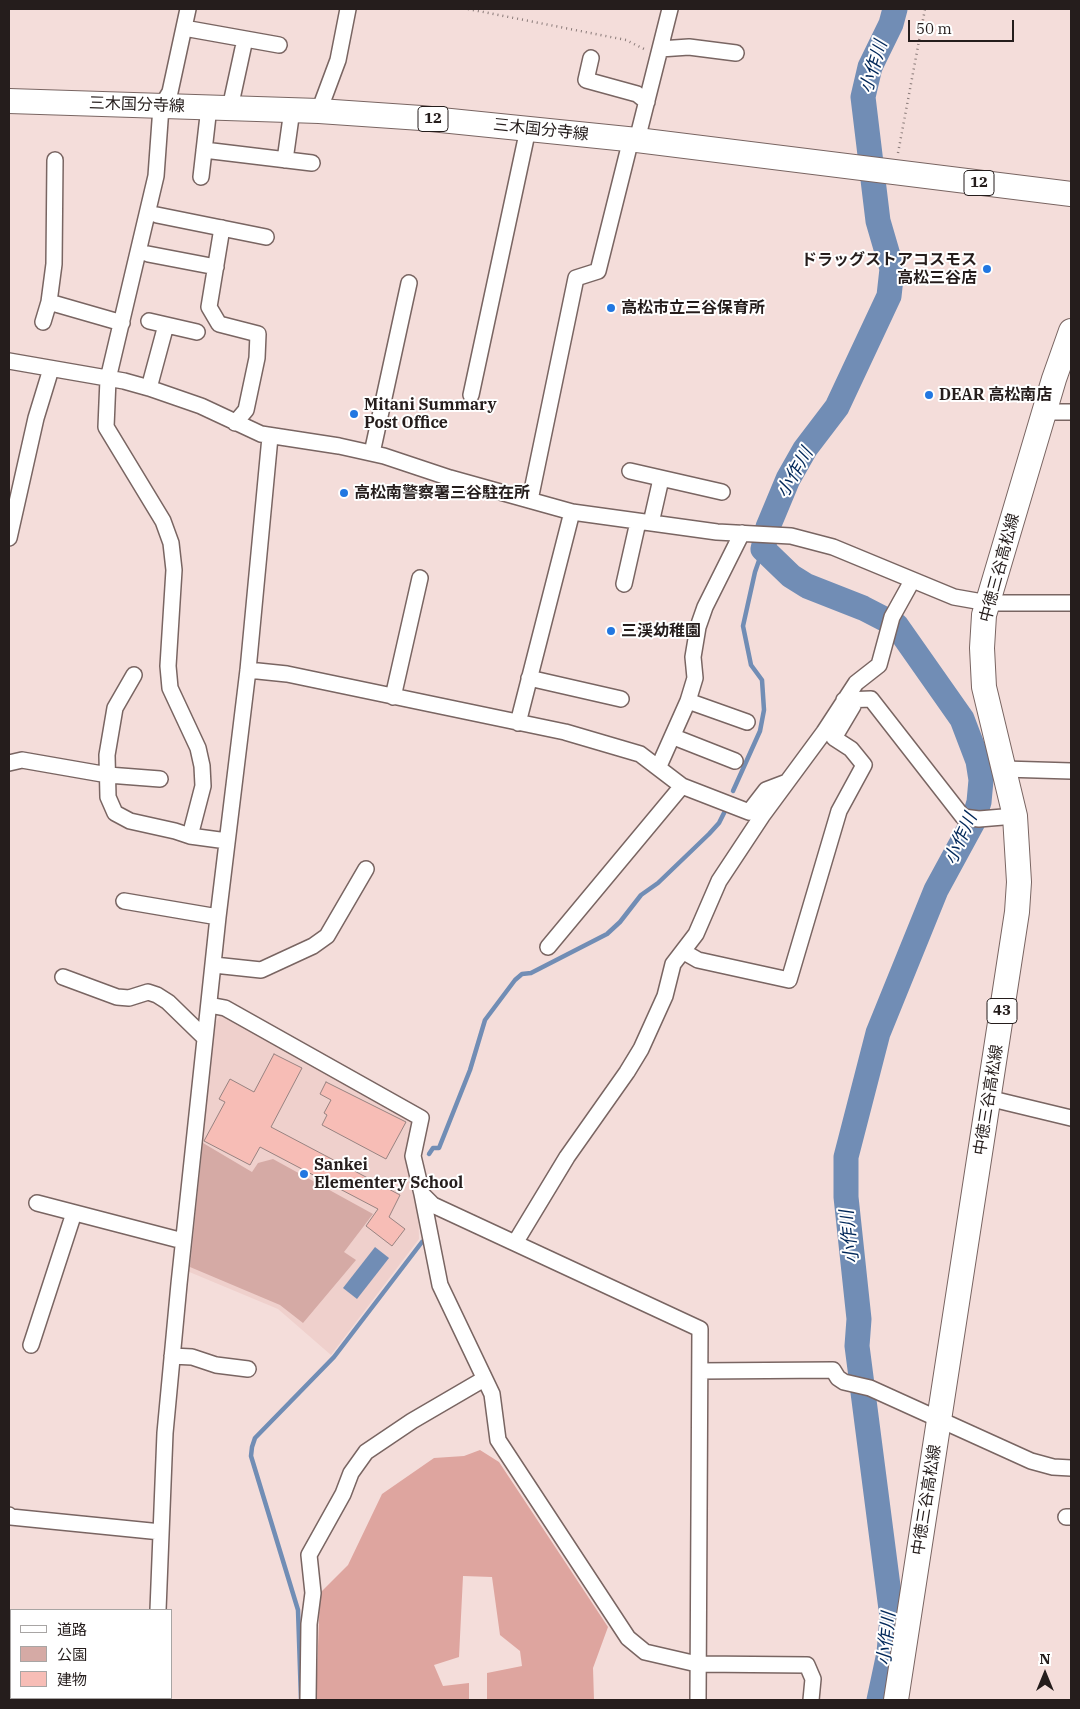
<!DOCTYPE html>
<meta charset="utf-8">
<style>
body{margin:0}
#map{position:relative;width:1080px;height:1709px;overflow:hidden;background:#f4ddda;font-family:"IBM Plex Serif","Noto Sans JP",serif}
canvas{display:block}
.frame{position:absolute;inset:0;border:10px solid #251d1c;pointer-events:none}
.legend{position:absolute;left:10px;top:1609px;width:162px;height:90px;box-sizing:border-box;background:#fff;border:1px solid #a8a5a4;margin:0;padding:6px 9px;list-style:none;font-size:15px;color:#251d1c}
.legend li{display:flex;align-items:center;gap:10px;height:25px}
.legend b{width:25px;border:1px solid #a8a5a4}
.north{position:absolute;left:1020px;top:1649px;width:50px;height:50px;-webkit-text-stroke:4px #fff;paint-order:stroke;rotate:0deg;font-size:14px;font-weight:700;line-height:20px;text-align:center;color:#251d1c}
.north::after{content:'';display:block;margin:auto;width:18px;height:22px;background:#251d1c;clip-path:polygon(50% 0,100% 100%,50% 72%,0 100%)}
.scale{position:absolute;left:908px;top:20px;width:106px;height:22px;box-sizing:border-box;border:2px solid #251d1c;border-top:0;padding-left:6px;font-size:15px;line-height:18px;white-space:nowrap;color:#251d1c;-webkit-text-stroke:4px #fff;paint-order:stroke}
</style>
<div id="map">
<canvas width="1080" height="1709"></canvas>
<div class="frame"></div>
<ul class="legend">
<li><b style="height:6px;background:#fff"></b>道路</li>
<li><b style="height:14px;background:#d5aaa5"></b>公園</li>
<li><b style="height:14px;background:#f7bdb6"></b>建物</li>
</ul>
<div class="north">N</div>
<div class="scale">50 m</div>
</div>
<script>
const ctx = document.querySelector('canvas').getContext('2d');
ctx.lineJoin = 'round';
function fill(path, color) { ctx.fillStyle = color; ctx.fill(path, 'evenodd'); }
const poly = rows => new Path2D(rows.map(r => 'M' + r).join(''));
function strokePath(path, color, width, dash) { ctx.strokeStyle = color; ctx.lineWidth = width; ctx.lineCap = dash ? 'butt' : 'round'; ctx.setLineDash(dash || []); ctx.stroke(path); }
function drawText(font, color, halo, rows, align = 'center') {
  ctx.font = font + ' "IBM Plex Serif","Noto Sans JP",serif'; ctx.lineWidth = 4; ctx.setLineDash([]); ctx.textBaseline = 'middle'; ctx.strokeStyle = halo; ctx.fillStyle = color; for (const [text, x, y, turn = 0] of rows) {
    ctx.save(); ctx.translate(x, y); ctx.rotate((+turn || 0) * Math.PI / 180); ctx.textAlign = isNaN(turn) ? turn : align; if (halo) ctx.strokeText(text, 0, 0); ctx.fillText(text, 0, 0); ctx.restore();
  }
}
fill(poly([
 [223,1011,412,1117,406,1156,418,1192,419,1239,331,1355,278,1309,187,1271,213,1026]
]), '#efd0cc');
fill(poly([
 [203,1143,252,1172,258,1163,273,1159,373,1214,344,1252,356,1260,303,1323,280,1305,190,1267]
]), '#d5aaa5');
fill(poly([
 [480,1450,499,1462,608,1627,593,1668,594,1700,487,1700,487,1673,522,1666,520,1651,500,1635,492,1577,463,1576,459,1657,434,1665,443,1686,469,1683,469,1700,316,1700,320,1593,348,1565,382,1494,434,1458,464,1456]
]), '#dea59f');
fill(poly([
 [375,1247,389,1258,357,1299,343,1288]
]), '#718db5');
strokePath(poly([
 [733,791,760,731,764,710,762,680,751,665,743,626,755,572,763,549],
 [429,1154,433,1148,439,1148,470,1070,485,1020,515,980,522,974,531,973,607,934,620,922,641,895,658,883,709,834,719,823,726,809],
 [301,1699,298,1610,251,1456,252,1447,255,1438,334,1357,422,1242]
]), '#718db5', 4.5);
strokePath(poly([
 [879,1700,889,1653,892,1617,857,1346,859,1319,846,1197,846,1157,878,1033,936,890,973,822,979,802,981,780,978,761,962,719,896,625,863,608,807,586,791,576,763,549,768,527,788,479,805,449,837,407,889,296,892,269,878,221,863,97,870,67,891,24,895,9]
]), '#718db5', 25);
const building = poly([
 [274,1054,302,1068,271,1127,400,1195,389,1217,405,1229,392,1246,366,1226,378,1209,260,1147,250,1165,204,1141,225,1102,219,1099,230,1079,254,1092,274,1054],
 [326,1082,406,1122,386,1159,322,1125,327,1115,324,1113,331,1100,320,1094,326,1082]
]);
fill(building, '#f7bdb6');
strokePath(building, '#988381', 1);
const street = poly([
 [188,9,170,92,161,107,156,176,108,379,106,427,163,521,171,543,174,570,168,666,170,688,198,748,202,766,203,786,190,836],
 [184,28,279,45],
 [660,49,689,47,736,53],
 [591,58,586,80,637,94,647,102],
 [230,108,245,39],
 [319,111,338,60,348,9],
 [637,140,670,9],
 [204,150,312,163],
 [285,160,292,110],
 [201,177,209,107],
 [157,215,266,237],
 [222,228,209,307,219,324,258,334,257,358,246,410,235,423],
 [148,254,216,267],
 [49,302,122,323],
 [149,321,197,332],
 [43,322,49,302,54,264,55,160],
 [9,361,124,381,149,388,201,406,261,434,339,446,384,456,450,478,572,512,717,532,791,536,833,547,954,597,988,603,1071,603],
 [149,388,166,325],
 [471,395,528,129],
 [1044,412,1071,412],
 [372,453,409,283],
 [630,471,722,492],
 [530,500,576,278,598,271,631,139],
 [651,523,661,479],
 [9,538,36,418,51,369],
 [624,584,638,522],
 [248,670,287,674,565,732,640,754,682,786,749,812,766,790,787,782],
 [134,675,115,708,107,755,108,797,115,813,130,821,175,831,190,836,227,841],
 [529,678,621,699],
 [393,697,420,578],
 [844,700,871,699,963,817,979,819,1015,816],
 [688,701,747,722],
 [518,723,572,512],
 [674,737,735,761],
 [9,763,22,760,108,775,160,779],
 [659,766,688,701,695,678,693,657,698,627,705,607,742,533],
 [1004,769,1071,771],
 [124,901,218,917],
 [548,947,682,786],
 [684,952,698,960,789,980,839,811,864,765,851,749,834,738,853,706,844,700],
 [214,965,261,970,313,946,327,936,366,869],
 [63,977,117,997,129,998,148,992,157,995,168,1002,205,1038],
 [209,1005,225,1008,421,1118,413,1156,422,1194,433,1205,700,1329,698,1700],
 [988,1098,1071,1118],
 [422,1194,440,1285,492,1394,498,1440,628,1638,645,1652,697,1664,807,1665,813,1679,811,1700],
 [37,1203,183,1241],
 [515,1243,567,1157,627,1072,641,1049,665,996,673,964,696,934,719,881,762,816,824,732,856,683,879,665,892,617,912,581],
 [31,1345,74,1213],
 [172,1356,192,1357,216,1365,248,1369],
 [700,1371,833,1370,838,1378,844,1382,870,1388,1031,1461,1053,1467,1071,1468],
 [9,1515,11,1517,161,1532],
 [1066,1517,1071,1517],
 [158,1610,165,1433,179,1284,218,917,248,670,270,437],
 [108,1700,111,1698],
 [153,1700,154,1698],
 [308,1700,309,1624,313,1593,309,1555,343,1494,351,1473,366,1452,412,1421,484,1379]
]);
const primary = poly([
 [9,101,319,111,421,118,637,140,1071,194],
 [896,1700,1017,912,1019,882,1015,816,984,687,982,648,984,615,1054,379,1071,331]
]);
strokePath(street, '#796562', 18);
strokePath(primary, '#796562', 26);
strokePath(poly([
 [468,9,626,40,646,50],
 [898,153,925,9]
]), '#897a78', 2.5, [1, 4]);
strokePath(street, '#fff', 15);
strokePath(primary, '#fff', 24);
for (const [x, y, r, color] of [
 [987,269,5,"#2177e1"],
 [611,308,5,"#2177e1"],
 [929,395,5,"#2177e1"],
 [354,414,5,"#2177e1"],
 [344,493,5,"#2177e1"],
 [611,631,5,"#2177e1"],
 [304,1174,5,"#2177e1"]
]) { const dot = new Path2D(); dot.arc(x, y, r, 0, 2 * Math.PI); ctx.fillStyle = color; ctx.fill(dot); strokePath(dot, '#fff', 2); }
for (const [x, y, w] of [
 [433,119,30],
 [979,183,30],
 [1002,1011,30]
]) { const box = new Path2D(); box.roundRect(x - w / 2, y - 12.5, w, 25, 4); ctx.fillStyle = '#fff'; ctx.fill(box); strokePath(box, '#251d1c', 1); }
drawText('bold 15px', '#251d1c', null, [
 ["12",433,119],
 ["12",979,183],
 ["43",1002,1011]
]);
drawText('16px', '#251d1c', '#fff', [
 ["三木国分寺線",137,105,2],
 ["三木国分寺線",541,130,6],
 ["中徳三谷高松線",1000,568,-75],
 ["中徳三谷高松線",989,1100,-81],
 ["中徳三谷高松線",927,1500,-81]
]);
drawText('bold 16px', '#251d1c', '#fff', [
 ["ドラッグストアコスモス",977,260,"right"],
 ["高松三谷店",977,278,"right"],
 ["高松市立三谷保育所",621,308],
 ["DEAR 高松南店",939,395],
 ["Mitani Summary",364,405],
 ["Post Office",364,423],
 ["高松南警察署三谷駐在所",354,493],
 ["三渓幼稚園",621,631],
 ["Sankei",314,1165],
 ["Elementery School",314,1183]
], 'left');
drawText('italic 18px', '#002759', '#fff', [
 ["小作川",874,67,-73],
 ["小作川",795,473,-60],
 ["小作川",961,839,-66],
 ["小作川",850,1237,-96],
 ["小作川",887,1639,-85]
]);
</script>
